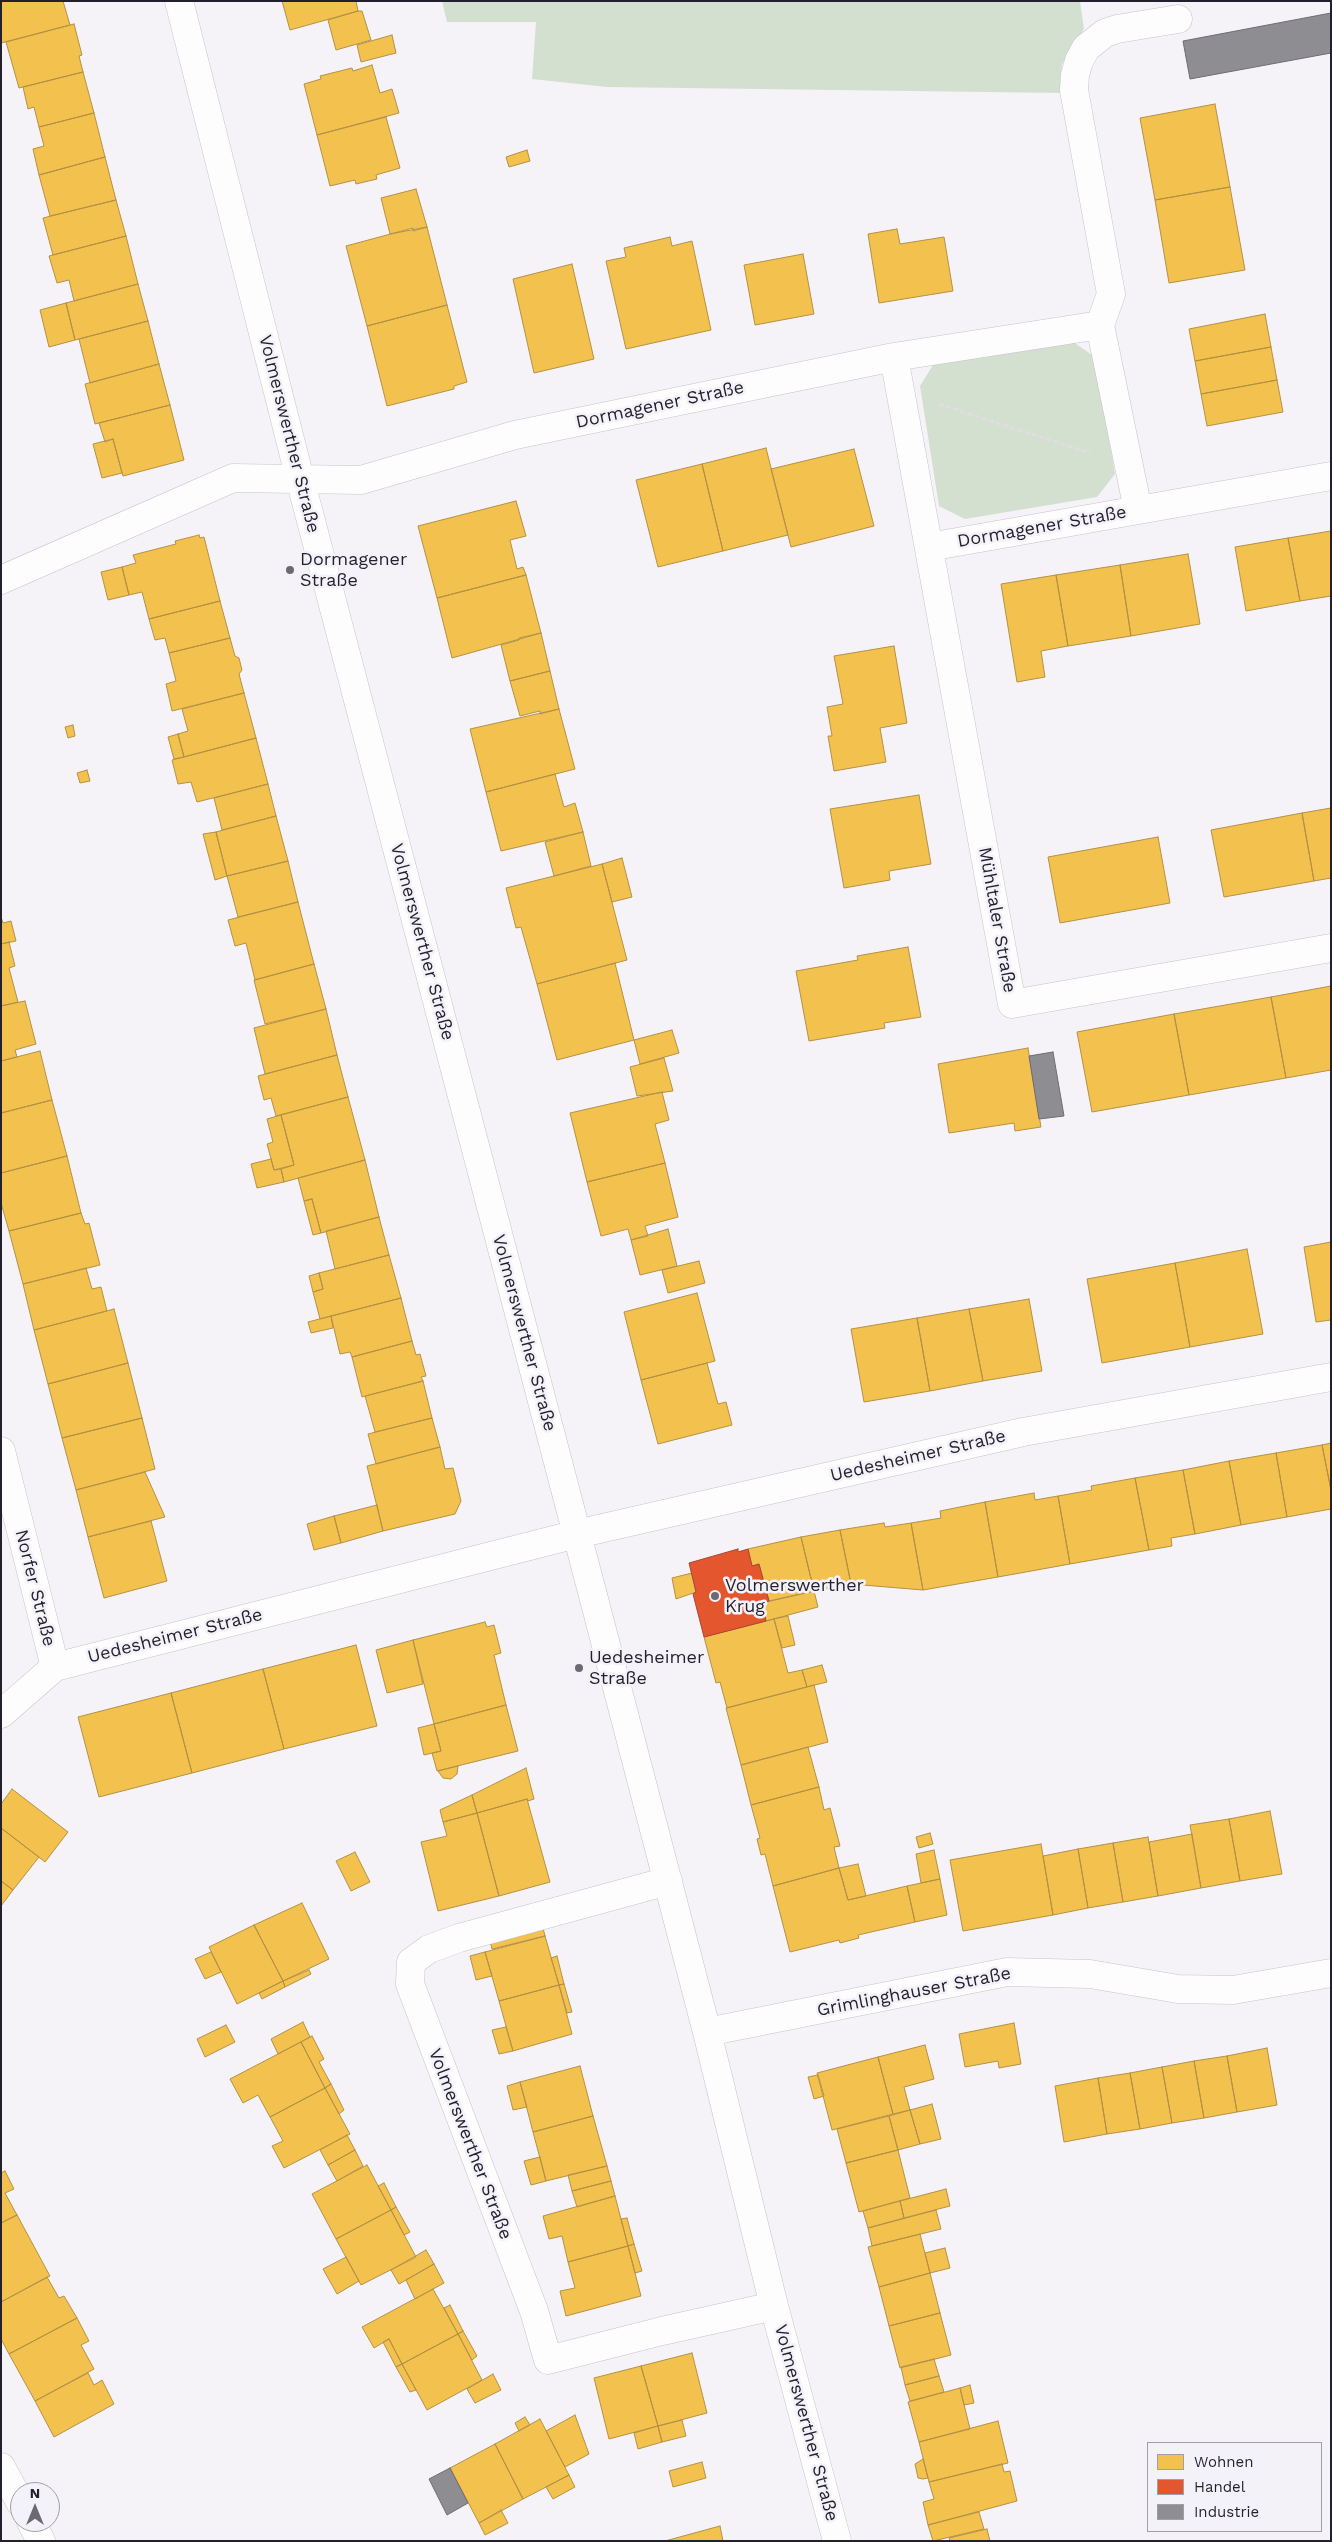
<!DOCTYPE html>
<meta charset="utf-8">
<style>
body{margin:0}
#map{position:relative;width:1332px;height:2542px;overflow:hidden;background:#f5f3f8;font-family:"Work Sans",sans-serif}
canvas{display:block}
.frame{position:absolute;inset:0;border:2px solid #241f2c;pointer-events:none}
.legend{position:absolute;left:1147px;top:2442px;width:175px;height:90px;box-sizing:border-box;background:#f4f2f9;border:1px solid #a19ea7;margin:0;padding:6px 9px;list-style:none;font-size:15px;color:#241f2c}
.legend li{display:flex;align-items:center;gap:10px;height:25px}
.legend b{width:25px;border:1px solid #a19ea7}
.north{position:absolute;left:10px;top:2482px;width:50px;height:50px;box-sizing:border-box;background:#f4f2f9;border:1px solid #a19ea7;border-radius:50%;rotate:0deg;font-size:14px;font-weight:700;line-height:20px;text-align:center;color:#241f2c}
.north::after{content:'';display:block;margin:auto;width:18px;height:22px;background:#6d6973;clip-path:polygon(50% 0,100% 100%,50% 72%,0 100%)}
</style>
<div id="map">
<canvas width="1332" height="2542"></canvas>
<div class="frame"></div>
<ul class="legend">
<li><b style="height:14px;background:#f2c14e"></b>Wohnen</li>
<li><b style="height:14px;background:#e4572e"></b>Handel</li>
<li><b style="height:14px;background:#8d8d92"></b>Industrie</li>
</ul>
<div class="north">N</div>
</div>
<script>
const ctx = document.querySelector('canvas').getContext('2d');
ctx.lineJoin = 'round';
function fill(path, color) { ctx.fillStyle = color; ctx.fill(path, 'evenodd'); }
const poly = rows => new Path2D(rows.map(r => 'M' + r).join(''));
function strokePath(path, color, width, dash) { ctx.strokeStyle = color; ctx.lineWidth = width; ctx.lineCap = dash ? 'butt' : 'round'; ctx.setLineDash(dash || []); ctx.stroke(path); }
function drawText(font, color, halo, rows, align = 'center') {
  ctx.font = font + ' "Work Sans",sans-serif'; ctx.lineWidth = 5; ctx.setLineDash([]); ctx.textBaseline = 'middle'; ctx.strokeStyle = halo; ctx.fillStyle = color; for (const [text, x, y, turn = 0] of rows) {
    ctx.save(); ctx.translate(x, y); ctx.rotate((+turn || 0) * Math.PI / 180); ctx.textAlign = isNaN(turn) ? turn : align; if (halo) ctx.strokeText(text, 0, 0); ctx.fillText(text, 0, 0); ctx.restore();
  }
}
fill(poly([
 [442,1,1080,1,1084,29,1062,64,1060,83,1062,93,607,87,532,79,536,22,447,22],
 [1072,341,1095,357,1115,474,1097,497,965,519,939,506,920,386,933,365]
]), '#d3e0d0');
const homes = poly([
 [1,1,63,1,70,25,1,43,1,1],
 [282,1,356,1,358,11,290,30,282,1],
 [358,11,362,11,371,40,336,50,328,20,358,11],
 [74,24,82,55,79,56,83,72,19,88,6,42,74,24],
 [392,35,396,53,361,62,357,45,392,35],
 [372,65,380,93,392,89,399,113,317,135,304,84,321,79,320,76,352,68,353,71,372,65],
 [83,72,94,113,39,127,34,107,28,109,23,87,83,72],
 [1215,104,1230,187,1155,200,1140,118,1215,104],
 [94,113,105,157,39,175,33,149,44,146,39,127,94,113],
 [386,117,400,168,376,175,377,179,356,184,355,180,330,186,317,135,386,117],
 [527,150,530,161,509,167,506,157,527,150],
 [105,157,116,200,50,216,39,175,105,157],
 [1230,187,1245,270,1169,283,1155,200,1230,187],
 [416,189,427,227,390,234,381,198,416,189],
 [116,200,126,236,53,255,43,218,116,200],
 [427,227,447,305,367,326,346,246,413,228,413,231,427,227],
 [897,229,900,244,944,237,953,291,879,303,868,234,897,229],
 [126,236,138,284,74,301,69,280,57,283,49,256,126,236],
 [670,237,672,246,692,241,711,330,626,349,606,261,626,257,624,248,670,237],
 [803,254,814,314,755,325,744,265,803,254],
 [572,264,594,359,534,373,513,279,572,264],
 [138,284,148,321,75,340,66,303,138,284],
 [66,303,75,340,49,347,40,310,66,303],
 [447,305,467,382,454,386,454,389,387,406,367,326,447,305],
 [1265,314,1271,347,1195,361,1189,329,1265,314],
 [148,321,159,364,90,383,79,339,148,321],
 [1271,347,1277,380,1201,394,1195,361,1271,347],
 [159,364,170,405,95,424,85,384,159,364],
 [1277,380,1283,412,1207,426,1201,394,1277,380],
 [170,405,184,460,123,476,113,439,105,442,99,423,170,405],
 [113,439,122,473,102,478,93,444,113,439],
 [766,448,788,535,723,551,702,464,766,448],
 [854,449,874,526,791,547,771,469,854,449],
 [702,464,723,551,658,567,636,480,702,464],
 [516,501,526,536,510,540,517,569,523,567,526,575,437,598,418,526,516,501],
 [1331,531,1331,596,1300,601,1288,538,1331,531],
 [199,535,200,538,204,537,220,601,149,619,142,592,129,595,122,567,136,563,133,555,176,544,175,541,199,535],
 [1288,538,1300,601,1246,611,1235,547,1288,538],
 [1188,554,1200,624,1131,636,1120,565,1188,554],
 [1120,565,1131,636,1068,646,1056,575,1120,565],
 [122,567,129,595,108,600,101,572,122,567],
 [526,575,541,633,452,658,437,598,526,575],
 [1056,575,1068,646,1041,651,1045,677,1017,682,1001,584,1056,575],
 [220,601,230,638,169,653,165,638,155,640,149,619,220,601],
 [541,633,550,671,510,681,501,645,519,640,519,638,541,633],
 [230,638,235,656,239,658,242,670,239,674,244,693,172,711,166,684,176,681,169,653,230,638],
 [894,646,907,723,880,728,886,762,834,771,828,736,832,736,827,707,843,704,834,656,894,646],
 [550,671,559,709,540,714,540,711,520,716,510,681,550,671],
 [244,693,256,738,184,757,178,734,188,731,182,709,244,693],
 [559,709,575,769,486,792,470,729,559,709],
 [73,725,75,736,68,738,65,727,73,725],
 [178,734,184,757,174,759,168,737,178,734],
 [256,738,268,784,197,802,191,782,178,784,172,760,256,738],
 [87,770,90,781,80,783,77,773,87,770],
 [555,774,564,807,575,803,583,832,501,851,486,792,555,774],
 [268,784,276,816,222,830,214,798,268,784],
 [919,795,931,864,889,871,890,880,844,888,830,809,919,795],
 [1331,808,1331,878,1314,881,1302,813,1331,808],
 [1302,813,1314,881,1224,897,1211,830,1302,813],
 [276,816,288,861,227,876,216,832,276,816],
 [216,832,227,876,215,880,203,834,216,832],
 [583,832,591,866,554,876,545,842,583,832],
 [1158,837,1170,903,1060,923,1048,857,1158,837],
 [622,858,632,897,612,902,602,864,622,858],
 [288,861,298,902,238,917,227,876,288,861],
 [602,864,627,960,537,984,521,927,516,928,506,888,602,864],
 [298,902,314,964,255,980,246,943,235,946,228,920,298,902],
 [1,917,3,923,11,921,16,941,1,944,1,917],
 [9,942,15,966,9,968,18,1002,1,1006,1,944,9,942],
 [908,947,921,1017,884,1023,885,1028,809,1041,796,971,858,960,857,956,908,947],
 [615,963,634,1040,557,1060,537,984,615,963],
 [314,964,326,1009,265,1024,254,980,314,964],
 [1331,986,1331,1070,1286,1078,1271,997,1331,986],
 [1271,997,1286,1078,1189,1095,1174,1014,1271,997],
 [25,1001,36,1044,15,1050,17,1057,1,1061,1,1006,25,1001],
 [326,1009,337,1055,265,1074,254,1028,326,1009],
 [1174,1014,1189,1095,1092,1112,1077,1032,1174,1014],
 [672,1030,679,1053,640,1064,634,1040,672,1030],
 [1028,1048,1041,1127,1015,1131,1014,1123,949,1133,938,1064,1028,1048],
 [40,1051,52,1100,1,1113,1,1061,40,1051],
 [337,1055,348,1097,276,1116,271,1098,264,1100,258,1076,337,1055],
 [664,1058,673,1091,637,1096,630,1067,664,1058],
 [662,1092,669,1120,655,1124,665,1163,587,1182,570,1113,662,1092],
 [348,1097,365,1160,284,1182,281,1169,294,1165,281,1115,348,1097],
 [52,1100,67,1156,1,1173,1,1113,52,1100],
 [281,1115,294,1165,274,1170,267,1144,273,1142,267,1119,281,1115],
 [67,1156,81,1213,9,1231,1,1203,1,1173,67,1156],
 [271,1159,274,1170,281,1169,284,1182,257,1188,251,1164,271,1159],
 [365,1160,379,1217,321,1233,312,1199,304,1201,298,1178,365,1160],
 [665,1163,678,1217,645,1226,648,1236,631,1240,628,1229,601,1236,587,1182,665,1163],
 [312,1199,321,1233,313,1235,304,1201,312,1199],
 [81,1213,85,1224,89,1223,100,1265,23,1284,9,1231,81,1213],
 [379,1217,389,1255,335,1269,326,1231,379,1217],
 [668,1229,677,1266,640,1275,631,1240,668,1229],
 [1331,1242,1331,1320,1316,1322,1304,1247,1331,1242],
 [1247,1249,1263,1334,1190,1347,1175,1263,1247,1249],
 [389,1255,401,1298,320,1319,313,1292,323,1289,319,1273,389,1255],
 [699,1261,705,1283,668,1293,662,1270,699,1261],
 [1175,1263,1190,1347,1102,1363,1087,1279,1175,1263],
 [86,1268,92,1289,101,1287,107,1311,34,1330,23,1284,86,1268],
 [319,1273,323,1289,313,1292,309,1276,319,1273],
 [697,1293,715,1361,641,1380,624,1312,697,1293],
 [401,1298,412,1341,352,1357,350,1352,340,1354,331,1316,401,1298],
 [1029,1299,1042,1371,983,1381,969,1309,1029,1299],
 [114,1309,128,1363,48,1384,34,1330,114,1309],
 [969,1309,983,1381,930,1391,917,1318,969,1309],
 [331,1316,333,1328,311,1333,308,1322,331,1316],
 [917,1318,930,1391,864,1402,851,1329,917,1318],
 [412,1341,416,1355,420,1354,426,1376,421,1377,423,1381,362,1397,352,1357,412,1341],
 [128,1363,142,1418,62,1438,48,1384,128,1363],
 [707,1363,718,1404,726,1402,732,1425,658,1444,641,1380,707,1363],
 [423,1381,432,1418,375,1432,365,1396,423,1381],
 [142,1418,155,1469,76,1490,62,1438,142,1418],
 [432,1418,440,1447,376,1464,368,1434,432,1418],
 [1331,1443,1331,1490,1322,1445,1331,1443],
 [1322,1445,1331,1490,1331,1509,1287,1517,1276,1453,1322,1445],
 [440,1447,445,1469,453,1468,461,1501,455,1514,383,1531,367,1466,440,1447],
 [1276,1453,1287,1517,1241,1525,1229,1461,1276,1453],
 [1229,1461,1241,1525,1195,1534,1183,1470,1229,1461],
 [1183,1470,1195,1534,1171,1538,1172,1546,1149,1550,1135,1478,1183,1470],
 [145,1472,165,1517,88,1537,76,1490,145,1472],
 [1135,1478,1149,1550,1070,1564,1058,1496,1092,1490,1091,1486,1135,1478],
 [1034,1493,1035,1500,1058,1496,1070,1564,998,1577,985,1502,1034,1493],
 [985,1502,998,1577,923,1590,911,1523,941,1518,940,1511,985,1502],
 [377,1505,383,1531,341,1543,334,1516,377,1505],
 [334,1516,341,1543,314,1550,307,1524,334,1516],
 [151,1521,167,1581,104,1598,88,1537,151,1521],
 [884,1523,885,1527,911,1523,923,1590,851,1584,840,1530,884,1523],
 [840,1530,851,1584,814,1591,801,1537,840,1530],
 [801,1537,814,1591,769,1601,759,1564,752,1566,748,1549,801,1537],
 [692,1573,696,1592,676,1599,672,1578,692,1573],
 [814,1591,818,1607,766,1621,762,1603,814,1591],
 [788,1616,795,1645,782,1648,774,1619,788,1616],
 [774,1619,788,1673,802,1670,807,1687,727,1708,720,1682,716,1683,704,1637,774,1619],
 [485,1622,487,1627,494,1625,501,1653,494,1655,506,1705,434,1724,413,1640,485,1622],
 [413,1640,423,1684,387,1693,376,1650,413,1640],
 [356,1645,377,1726,284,1749,263,1669,356,1645],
 [822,1665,827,1682,807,1687,802,1670,822,1665],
 [263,1669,284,1749,192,1773,171,1693,263,1669],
 [814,1685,828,1742,741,1765,726,1708,814,1685],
 [171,1693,192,1773,99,1797,78,1717,171,1693],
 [506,1705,518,1751,437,1771,432,1753,441,1751,434,1724,506,1705],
 [434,1724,441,1751,424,1755,418,1728,434,1724],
 [808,1747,819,1787,751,1805,741,1765,808,1747],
 [458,1766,457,1774,451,1779,443,1778,438,1771,458,1766],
 [526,1768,534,1799,528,1801,527,1799,477,1813,472,1795,526,1768],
 [819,1787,824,1810,830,1808,840,1846,834,1847,839,1868,773,1886,765,1854,761,1855,757,1839,760,1838,751,1805,819,1787],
 [12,1789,68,1832,45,1862,1,1828,1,1804,12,1789],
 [472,1795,477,1813,443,1822,440,1810,472,1795],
 [527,1799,550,1882,499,1896,477,1813,527,1799],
 [1270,1811,1282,1874,1240,1881,1229,1819,1270,1811],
 [477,1813,499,1896,438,1911,421,1842,447,1836,443,1822,477,1813],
 [1229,1819,1240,1881,1201,1888,1190,1825,1229,1819],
 [1,1828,39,1857,13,1890,1,1881,1,1828],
 [930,1833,933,1844,919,1848,916,1837,930,1833],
 [1192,1834,1201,1888,1158,1896,1149,1842,1192,1834],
 [1148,1837,1158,1896,1123,1902,1113,1843,1148,1837],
 [1113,1843,1123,1902,1088,1908,1078,1849,1113,1843],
 [1041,1844,1053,1915,963,1931,950,1860,1041,1844],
 [1078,1849,1088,1908,1053,1915,1043,1856,1078,1849],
 [934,1850,940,1879,921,1883,916,1854,934,1850],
 [355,1852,370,1882,351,1891,336,1861,355,1852],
 [858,1864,866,1896,848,1900,839,1868,858,1864],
 [839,1868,848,1900,907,1886,915,1922,858,1935,859,1938,840,1943,839,1940,790,1952,773,1886,839,1868],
 [940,1879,947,1915,915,1922,907,1886,940,1879],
 [1,1881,13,1890,1,1906,1,1881],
 [302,1903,329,1959,283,1981,254,1925,302,1903],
 [541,1920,545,1936,492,1949,488,1933,541,1920],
 [254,1925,283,1981,237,2004,209,1947,254,1925],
 [545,1936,559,1985,499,2001,485,1952,545,1936],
 [211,1952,221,1972,205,1979,195,1959,211,1952],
 [485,1952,492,1976,476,1980,470,1956,485,1952],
 [557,1956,564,1984,559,1985,551,1958,557,1956],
 [309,1970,311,1974,285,1987,283,1981,309,1970],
 [283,1981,285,1987,262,1999,259,1993,283,1981],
 [564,1984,572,2012,567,2013,559,1985,564,1984],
 [559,1985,572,2034,513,2051,499,2001,559,1985],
 [303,2022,310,2037,278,2054,271,2039,303,2022],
 [1014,2023,1021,2064,999,2068,998,2061,965,2067,959,2034,1014,2023],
 [226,2025,235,2042,205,2057,197,2039,226,2025],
 [506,2027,513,2051,499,2054,492,2030,506,2027],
 [312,2036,324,2059,319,2062,331,2084,325,2088,301,2042,312,2036],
 [301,2042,325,2088,270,2117,258,2095,243,2103,230,2079,301,2042],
 [925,2045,934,2079,904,2087,910,2110,893,2114,878,2057,925,2045],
 [1267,2048,1277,2105,1237,2112,1227,2056,1267,2048],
 [1227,2056,1237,2112,1204,2118,1194,2061,1227,2056],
 [878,2057,893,2114,832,2130,817,2073,878,2057],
 [1194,2061,1204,2118,1172,2123,1162,2067,1194,2061],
 [580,2066,593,2116,533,2132,520,2082,580,2066],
 [1162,2067,1172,2123,1140,2129,1130,2073,1162,2067],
 [1130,2073,1140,2129,1107,2134,1098,2078,1130,2073],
 [818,2075,824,2096,814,2099,808,2077,818,2075],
 [1098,2078,1107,2134,1064,2142,1055,2086,1098,2078],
 [520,2082,527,2107,513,2110,507,2086,520,2082],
 [331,2084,344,2110,339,2114,325,2088,331,2084],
 [325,2088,350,2134,284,2168,272,2146,283,2141,270,2117,325,2088],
 [932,2104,941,2139,920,2144,910,2110,932,2104],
 [910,2110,920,2144,898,2150,889,2116,910,2110],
 [593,2116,607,2166,546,2181,533,2132,593,2116],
 [889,2116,898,2150,846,2163,837,2129,889,2116],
 [347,2135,355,2150,328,2165,320,2150,347,2135],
 [355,2150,363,2166,337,2181,328,2165,355,2150],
 [898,2150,910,2198,859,2212,846,2163,898,2150],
 [540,2157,546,2181,531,2185,524,2161,540,2157],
 [367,2165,391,2210,336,2239,312,2194,367,2165],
 [607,2166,611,2181,572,2191,568,2175,607,2166],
 [5,2171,14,2189,5,2193,17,2215,1,2223,1,2173,5,2171],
 [611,2181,615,2196,577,2207,572,2191,611,2181],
 [384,2183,396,2207,391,2210,378,2186,384,2183],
 [946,2189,950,2206,904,2218,900,2201,946,2189],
 [615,2196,628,2246,568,2262,562,2236,549,2239,543,2216,615,2196],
 [900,2201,904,2218,868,2228,863,2211,900,2201],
 [396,2207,410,2232,404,2235,391,2210,396,2207],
 [391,2210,416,2257,361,2285,336,2239,391,2210],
 [936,2210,941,2229,872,2246,868,2228,936,2210],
 [17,2215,50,2276,1,2302,1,2223,17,2215],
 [627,2218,634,2244,628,2246,621,2219,627,2218],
 [920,2234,930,2273,879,2287,868,2247,920,2234],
 [634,2244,642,2271,635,2273,628,2246,634,2244],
 [628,2246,641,2296,566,2316,560,2291,575,2288,568,2262,628,2246],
 [945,2248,950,2268,930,2273,925,2253,945,2248],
 [426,2250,434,2264,399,2284,391,2270,426,2250],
 [346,2257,359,2281,337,2294,323,2269,346,2257],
 [434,2264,444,2283,415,2299,406,2280,434,2264],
 [930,2273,940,2313,889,2326,879,2287,930,2273],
 [47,2277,59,2298,64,2296,77,2318,9,2354,1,2339,1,2302,47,2277],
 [433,2289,458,2334,402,2364,389,2339,374,2348,362,2327,433,2289],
 [450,2305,463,2331,458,2334,444,2308,450,2305],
 [940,2313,951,2355,900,2368,889,2326,940,2313],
 [77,2318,89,2341,81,2345,94,2369,35,2401,9,2354,77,2318],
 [463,2331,477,2356,472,2360,458,2334,463,2331],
 [458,2334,482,2380,427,2410,402,2364,458,2334],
 [389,2339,402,2364,396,2367,383,2342,389,2339],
 [692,2353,707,2413,658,2426,641,2366,692,2353],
 [934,2359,939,2376,905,2385,901,2367,934,2359],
 [402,2364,416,2390,410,2392,396,2367,402,2364],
 [641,2366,658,2426,609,2439,594,2378,641,2366],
 [88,2373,94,2385,102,2380,114,2404,54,2437,35,2401,88,2373],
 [493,2374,501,2390,475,2403,467,2389,493,2374],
 [939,2376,944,2392,910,2401,905,2385,939,2376],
 [970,2385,974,2403,964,2405,960,2388,970,2385],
 [960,2388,970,2429,919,2442,908,2402,960,2388],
 [575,2415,589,2454,565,2467,546,2431,575,2415],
 [525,2417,530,2425,519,2431,515,2423,525,2417],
 [540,2419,569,2475,523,2499,495,2444,540,2419],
 [682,2420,686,2436,662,2442,658,2426,682,2420],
 [998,2421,1008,2463,929,2482,919,2442,998,2421],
 [658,2426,662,2442,638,2449,634,2433,658,2426],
 [495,2444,523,2499,479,2523,450,2468,495,2444],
 [923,2459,928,2478,923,2479,918,2478,915,2464,923,2459],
 [702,2462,706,2478,673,2487,669,2471,702,2462],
 [1002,2464,1004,2472,1010,2471,1017,2501,928,2525,923,2502,934,2499,929,2482,1002,2464],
 [569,2475,575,2487,553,2499,546,2487,569,2475],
 [501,2510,508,2523,485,2535,479,2523,501,2510],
 [979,2512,984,2529,933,2541,928,2525,979,2512],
 [720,2526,723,2541,665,2541,720,2526],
 [987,2529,990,2541,950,2541,949,2538,987,2529]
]);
fill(homes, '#f2c14e');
strokePath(homes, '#b49044', 1);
const shops = poly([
 [738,1549,738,1552,748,1549,752,1566,759,1564,769,1601,762,1603,766,1621,704,1637,693,1594,696,1592,689,1563,738,1549]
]);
fill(shops, '#e4572e');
strokePath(shops, '#aa462d', 1);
const industry = poly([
 [1331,13,1331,53,1190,79,1183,41,1331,13],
 [1053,1052,1064,1116,1039,1119,1029,1056,1053,1052],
 [450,2468,468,2503,447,2515,429,2479,450,2468]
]);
fill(industry, '#8d8d92');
strokePath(industry, '#6e6c73', 1);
const minor = poly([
 [179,1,300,479,595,1603,707,2032,774,2306,837,2541],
 [1100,325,1111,294,1074,90,1075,75,1079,61,1086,48,1105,33,1117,29,1178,19],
 [894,357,1012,1004,1331,948],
 [929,547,1331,476],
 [1,580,233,478,361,480,515,435,670,403,894,357,1100,325,1138,510],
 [1,1451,55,1667],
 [1,1714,55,1667,577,1534,1023,1432,1331,1377],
 [668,1881,459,1938,429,1949,411,1962,410,1984,534,2311,548,2360,662,2331,774,2306],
 [707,2032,1007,1972,1090,1974,1178,1989,1233,1990,1331,1973],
 [1,2467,20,2502],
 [31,2522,41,2541]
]);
strokePath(minor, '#c5c3cb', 29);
strokePath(poly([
 [939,404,1090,453]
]), '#dededf', 3, [5, 2.5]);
strokePath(minor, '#fefdfe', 28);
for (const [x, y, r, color] of [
 [290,570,5,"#6d6973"],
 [715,1596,5,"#6d6973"],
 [579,1668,5,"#6d6973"]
]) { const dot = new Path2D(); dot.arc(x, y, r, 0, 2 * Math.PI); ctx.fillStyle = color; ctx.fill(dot); strokePath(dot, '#f4f2f9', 2); }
drawText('18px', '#241f2c', '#f4f2f9', [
 ["Dormagener Straße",660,405,-12],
 ["Volmerswerther Straße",289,434,76],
 ["Dormagener Straße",1042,527,-10],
 ["Mühltaler Straße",997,920,80],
 ["Volmerswerther Straße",422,942,75],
 ["Volmerswerther Straße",524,1333,75],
 ["Uedesheimer Straße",918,1456,-13],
 ["Norfer Straße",35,1588,76],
 ["Uedesheimer Straße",175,1636,-14],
 ["Grimlinghauser Straße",914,1992,-11],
 ["Volmerswerther Straße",470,2144,69],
 ["Volmerswerther Straße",806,2423,75]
]);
drawText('18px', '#241f2c', '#f4f2f9', [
 ["Dormagener",300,560],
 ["Straße",300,581],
 ["Volmerswerther",725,1586],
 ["Krug",725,1607],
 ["Uedesheimer",589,1658],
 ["Straße",589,1679]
], 'left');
</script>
